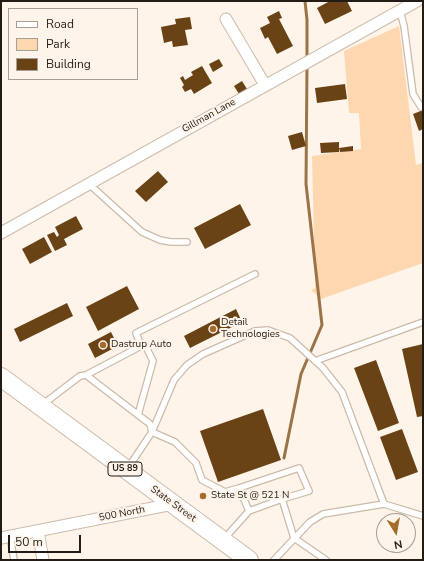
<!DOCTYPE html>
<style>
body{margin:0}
#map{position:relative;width:424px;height:561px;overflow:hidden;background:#fff4e9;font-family:"Nunito Sans",sans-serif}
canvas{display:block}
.frame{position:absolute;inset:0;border:2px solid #231c16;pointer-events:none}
.legend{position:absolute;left:8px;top:8px;width:130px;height:72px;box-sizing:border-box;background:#fff4e9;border:1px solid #a79e95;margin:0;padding:5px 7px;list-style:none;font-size:12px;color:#231c16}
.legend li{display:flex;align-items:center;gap:8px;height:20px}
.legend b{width:20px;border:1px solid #a79e95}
.north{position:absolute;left:376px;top:513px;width:40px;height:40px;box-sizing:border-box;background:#fff4e9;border:1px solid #a79e95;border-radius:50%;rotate:169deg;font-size:11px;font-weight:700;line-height:16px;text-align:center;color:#231c16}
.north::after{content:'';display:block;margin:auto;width:14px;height:18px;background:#a46c29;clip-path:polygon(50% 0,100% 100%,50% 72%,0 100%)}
.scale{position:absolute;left:8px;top:535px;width:73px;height:18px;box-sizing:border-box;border:2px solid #231c16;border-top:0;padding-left:5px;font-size:12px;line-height:14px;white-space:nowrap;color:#231c16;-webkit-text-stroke:3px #fff4e9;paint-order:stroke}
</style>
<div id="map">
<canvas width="424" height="561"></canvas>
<div class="frame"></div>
<ul class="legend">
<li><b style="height:5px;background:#fff"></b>Road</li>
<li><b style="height:11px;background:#fdd7b0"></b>Park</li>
<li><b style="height:11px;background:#694316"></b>Building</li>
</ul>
<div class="north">N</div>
<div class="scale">50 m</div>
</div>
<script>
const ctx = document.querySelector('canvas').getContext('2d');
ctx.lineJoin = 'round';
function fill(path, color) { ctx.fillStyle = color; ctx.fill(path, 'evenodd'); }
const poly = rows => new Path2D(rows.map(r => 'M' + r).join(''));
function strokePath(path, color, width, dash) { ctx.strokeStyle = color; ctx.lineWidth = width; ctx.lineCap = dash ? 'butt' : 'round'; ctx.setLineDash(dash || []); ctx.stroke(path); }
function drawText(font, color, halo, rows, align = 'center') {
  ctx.font = font + ' "Nunito Sans",sans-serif'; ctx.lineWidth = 4; ctx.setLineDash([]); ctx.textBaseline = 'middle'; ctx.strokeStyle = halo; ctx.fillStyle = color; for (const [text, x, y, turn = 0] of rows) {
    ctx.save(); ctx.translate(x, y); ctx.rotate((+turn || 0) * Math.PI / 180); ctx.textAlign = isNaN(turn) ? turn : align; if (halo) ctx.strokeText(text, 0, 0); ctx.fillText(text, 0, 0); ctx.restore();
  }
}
fill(poly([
 [399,26,416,165,423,163,423,263,321,299,311,290,315,288,315,282,312,156,361,149,359,113,349,113,344,51]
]), '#fdd7b0');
strokePath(poly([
 [305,1,307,20,307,59],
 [284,458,301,374,322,325,306,184,307,65]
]), '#9a7348', 3);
fill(poly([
 [330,1,347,1,352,11,325,24,317,8],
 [279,11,282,18,279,19,293,46,277,54,268,37,265,39,260,28,270,23,267,17],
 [190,17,192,29,185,30,188,45,173,47,172,41,164,43,161,27,176,24,175,19],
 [219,59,223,66,213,72,209,64],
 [202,66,212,83,194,94,191,89,185,92,182,87,184,85,180,78,183,76,185,80,193,75,191,72],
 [242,81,247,89,239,94,234,86],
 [345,84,347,99,317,103,315,88],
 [423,110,423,129,419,131,413,114],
 [302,132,306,146,292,150,288,136],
 [339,142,339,152,321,153,320,143],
 [353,146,353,151,340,152,339,148],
 [158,171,168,182,146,202,135,191],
 [240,204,251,225,205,249,194,228],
 [76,216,83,229,64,239,67,245,55,251,47,235,54,232,57,237,59,235,55,227],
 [44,237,52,252,30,264,22,249],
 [127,286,139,309,98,331,86,307],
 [67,303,73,316,20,342,14,329],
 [236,309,242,322,190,348,184,336],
 [111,332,118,346,95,358,88,344],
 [423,344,423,416,417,417,402,349],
 [376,360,399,423,378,431,354,368],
 [263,409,281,460,218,482,200,431],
 [402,429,418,472,396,480,380,437]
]), '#694316');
const lane = poly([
 [400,11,404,26,413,94,421,107],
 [89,184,142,232,160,240,171,242,187,242],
 [141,346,136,333,255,274],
 [315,361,423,322],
 [86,375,141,346,146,347,153,361,138,415],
 [42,405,80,376,86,375,150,424,152,432,128,468],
 [239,488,299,468,309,491,282,499,249,511],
 [282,499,294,538,326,560],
 [384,504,423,516],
 [10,536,14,560],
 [224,539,249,511,239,488,225,492,202,480,196,463,175,442,152,432,174,380,187,365,203,354,255,331,268,330,290,338,323,368,342,392,384,504,323,514,310,522,274,560]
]);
const street = poly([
 [226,19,265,85],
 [1,233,417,1],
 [38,531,43,560],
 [1,538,173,504]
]);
const primary = poly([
 [1,377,249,560]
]);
strokePath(lane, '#ccbba9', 8);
strokePath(street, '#ccbba9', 13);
strokePath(primary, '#ccbba9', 20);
strokePath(lane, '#fff', 5.5);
strokePath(street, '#fff', 11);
strokePath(primary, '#fff', 18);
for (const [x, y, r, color] of [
 [213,329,4,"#a46c29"],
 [103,345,4,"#a46c29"],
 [203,496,4,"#a46c29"]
]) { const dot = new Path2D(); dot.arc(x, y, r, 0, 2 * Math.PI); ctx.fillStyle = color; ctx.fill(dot); strokePath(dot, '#fff4e9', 1.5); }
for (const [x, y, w] of [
 [125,469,34]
]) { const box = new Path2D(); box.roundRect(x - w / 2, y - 7, w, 14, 3); ctx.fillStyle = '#fff4e9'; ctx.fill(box); strokePath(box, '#231c16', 1); }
drawText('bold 9px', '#231c16', null, [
 ["US 89",125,469]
]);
drawText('10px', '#231c16', '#fff4e9', [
 ["Gillman Lane",209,116,-29],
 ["State Street",173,504,36],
 ["500 North",122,514,-11]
]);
drawText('10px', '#231c16', '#fff4e9', [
 ["Detail",221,323],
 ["Technologies",221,335],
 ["Dastrup Auto",111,345],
 ["State St @ 521 N",211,496]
], 'left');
</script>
